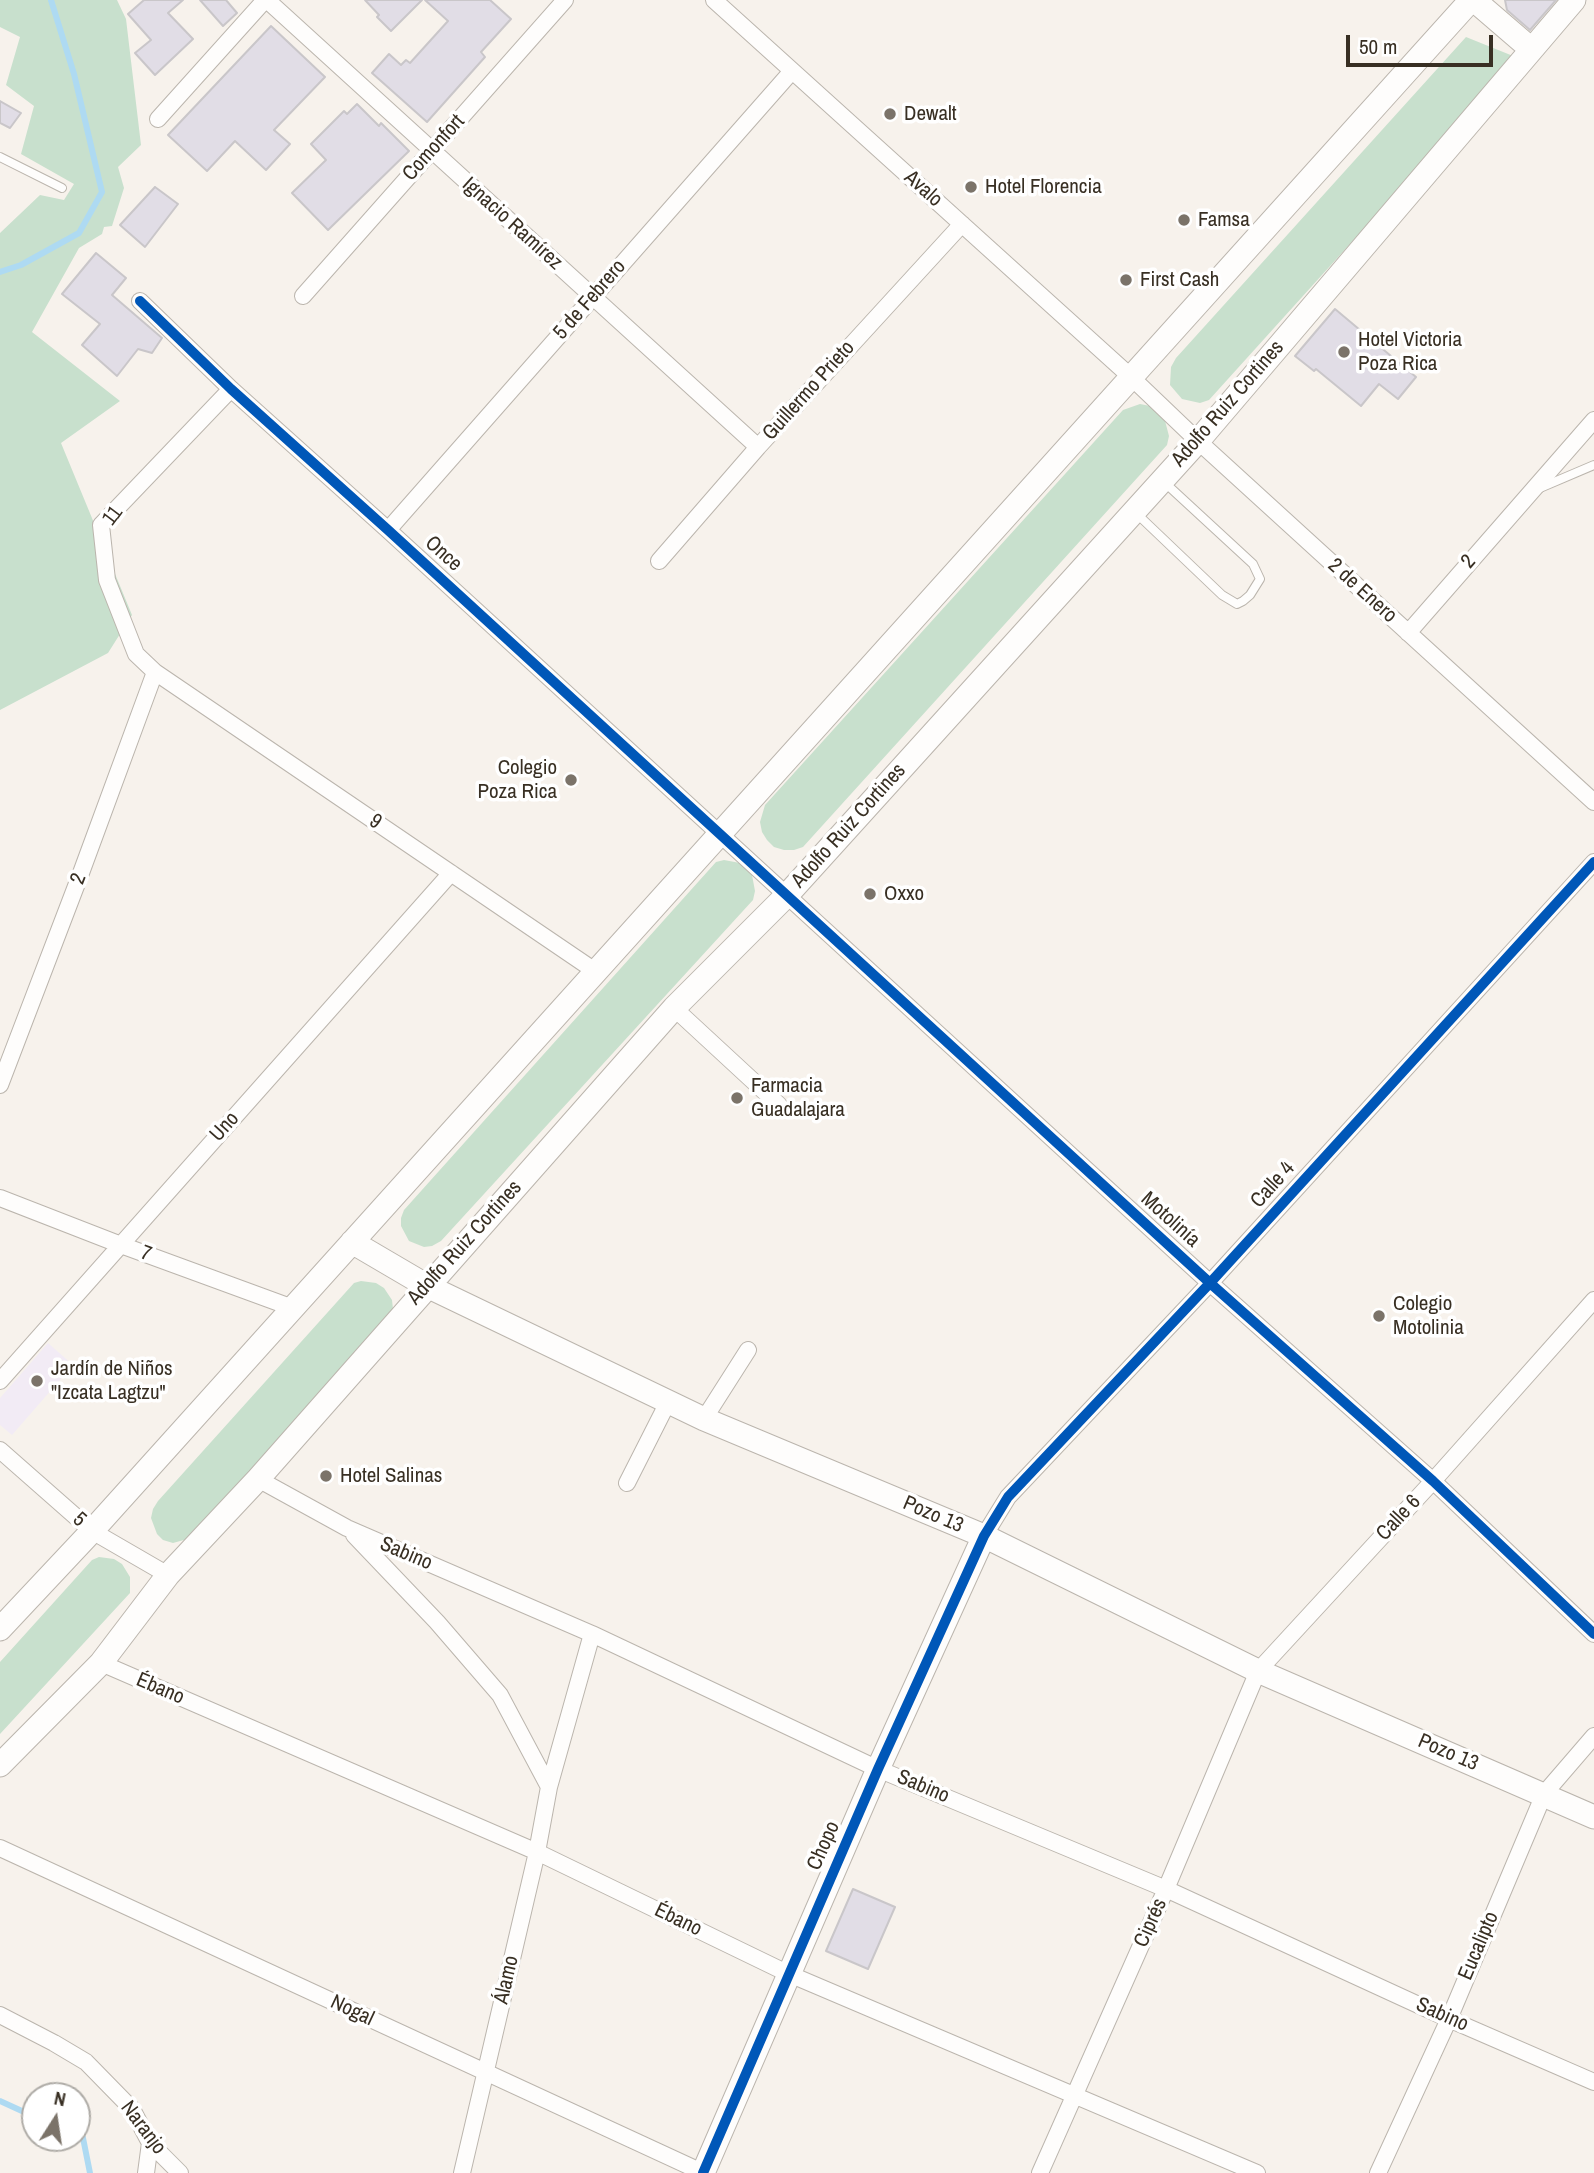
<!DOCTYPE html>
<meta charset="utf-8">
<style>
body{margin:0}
#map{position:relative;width:1594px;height:2173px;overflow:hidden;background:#f7f2ec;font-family:"Archivo Narrow",sans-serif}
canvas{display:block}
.north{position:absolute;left:21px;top:2082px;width:70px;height:70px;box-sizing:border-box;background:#fff;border:2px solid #afaca7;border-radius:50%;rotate:12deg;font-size:19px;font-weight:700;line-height:28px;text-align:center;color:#382f23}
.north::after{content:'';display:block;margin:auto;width:24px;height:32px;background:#7b7369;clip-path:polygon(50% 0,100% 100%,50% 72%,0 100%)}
.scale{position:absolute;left:1346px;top:35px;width:147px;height:32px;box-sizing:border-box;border:4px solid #382f23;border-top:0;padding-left:9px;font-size:21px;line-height:24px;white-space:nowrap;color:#382f23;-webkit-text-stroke:5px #fff;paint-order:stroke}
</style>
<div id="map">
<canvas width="1594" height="2173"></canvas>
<div class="north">N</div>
<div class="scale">50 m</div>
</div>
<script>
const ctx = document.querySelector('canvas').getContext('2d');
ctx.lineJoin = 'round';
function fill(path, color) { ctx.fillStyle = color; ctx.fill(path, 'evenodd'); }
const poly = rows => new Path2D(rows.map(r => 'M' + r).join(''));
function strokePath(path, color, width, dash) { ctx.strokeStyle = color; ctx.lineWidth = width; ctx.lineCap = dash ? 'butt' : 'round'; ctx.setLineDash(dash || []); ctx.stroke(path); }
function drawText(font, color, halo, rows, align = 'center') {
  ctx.font = font + ' "Archivo Narrow",sans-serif'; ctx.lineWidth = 7; ctx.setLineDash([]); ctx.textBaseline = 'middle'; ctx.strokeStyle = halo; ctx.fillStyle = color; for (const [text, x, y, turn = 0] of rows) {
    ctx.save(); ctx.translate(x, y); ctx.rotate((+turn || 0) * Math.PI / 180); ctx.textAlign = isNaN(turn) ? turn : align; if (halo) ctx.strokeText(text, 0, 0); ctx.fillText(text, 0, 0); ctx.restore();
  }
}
fill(poly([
 [48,1343,73,1365,12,1435,0,1425,0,1398]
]), '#f2ebf5');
fill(poly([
 [0,0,117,0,126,19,141,145,118,167,124,188,112,226,104,227,102,234,79,248,32,332,120,401,61,443,132,615,108,653,0,710,0,233,40,195,64,200,74,184,21,154,34,106,6,85,20,37,0,27],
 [1466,37,1518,58,1209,400,1200,403,1182,399,1170,385,1171,367,1176,358],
 [1140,404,1150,406,1164,417,1169,436,1167,445,803,847,794,850,784,850,774,847,767,840,762,832,760,822,765,805,1123,410],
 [724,860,740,863,752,875,755,891,753,900,441,1241,432,1246,424,1247,409,1241,401,1226,401,1218,404,1210,716,862],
 [361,1281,376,1283,384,1288,392,1300,393,1309,191,1538,173,1543,163,1540,157,1534,151,1518,153,1509,158,1501,354,1283],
 [99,1557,114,1559,122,1564,130,1577,130,1593,0,1734,0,1662,92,1560]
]), '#c8e0cd');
strokePath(poly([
 [0,272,21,265,79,233,102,192,74,74,51,0],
 [0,2101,35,2117],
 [77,2135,83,2138,90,2173]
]), '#aedaf2', 6);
const building = poly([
 [144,0,183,0,168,13,193,39,155,75,135,53,151,40,128,14,144,0],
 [200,0,226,0,237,13,223,26,200,0],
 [365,0,422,0,391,31,377,17,379,15,365,0],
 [425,0,490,0,511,19,481,52,485,57,427,122,372,73,389,54,401,65,406,60,410,63,448,21,425,0],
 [1505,0,1556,0,1530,30,1507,10,1505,0],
 [271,26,325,77,274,130,290,144,266,170,235,141,207,171,168,135,271,26],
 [0,101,21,113,10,128,0,123,0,101],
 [357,104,379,126,381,123,409,151,328,230,292,193,326,160,311,144,344,111,347,114,357,104],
 [155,187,178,204,145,247,120,225,155,187],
 [96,253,126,278,112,295,162,338,152,353,138,349,117,376,82,345,100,324,62,294,96,253],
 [1335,309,1416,377,1398,399,1379,384,1361,406,1316,369,1314,371,1295,356,1335,309],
 [853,1889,895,1907,868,1969,826,1951,853,1889]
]);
fill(building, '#e1dde6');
strokePath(building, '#c9c6c9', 2);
const lane = poly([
 [0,157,62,188],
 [1540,488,1594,465],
 [1136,513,1222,595,1237,604,1243,601,1250,595,1260,579,1253,564,1163,481]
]);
const street = poly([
 [267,0,758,447],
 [714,0,1131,377,1198,441,1594,802],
 [158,119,265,0],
 [303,296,565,0],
 [140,301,231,389,388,530,1210,1283,1433,1481,1594,1634],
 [231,389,101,525,107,580,136,654,155,672,595,971],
 [388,530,792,71],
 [659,561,758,447,962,224],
 [1408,633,1594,420],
 [674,1008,779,1105],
 [0,1085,81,873,155,672],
 [0,1198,121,1245,293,1308],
 [0,1381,451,873],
 [704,1419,748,1350],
 [0,1450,92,1531,168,1575],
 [258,1479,347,1528,592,1634,878,1769,1166,1889,1449,2019,1594,2082],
 [627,1483,668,1402],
 [354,1535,437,1622,500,1695,549,1787],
 [984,1536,1008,1497,1210,1283,1594,862],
 [101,1663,537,1852,789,1974,1257,2173],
 [0,1848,704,2173],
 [0,2015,54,2043,86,2062,132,2109,150,2143,180,2173],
 [146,2173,150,2143],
 [462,2173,537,1852,549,1787,592,1634],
 [1040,2173,1166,1889,1258,1671,1433,1481,1594,1300],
 [1378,2173,1449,2019,1544,1794,1594,1736]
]);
const secondary = poly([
 [1474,0,1531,49],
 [352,1242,427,1286,704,1419,984,1536,1258,1671,1594,1817],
 [0,1629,92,1531,1471,0],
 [0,1765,101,1663,168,1575,258,1479,674,1008,787,895,1198,441,1574,0],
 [703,2173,878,1769,984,1536]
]);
strokePath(lane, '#bbb5ad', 10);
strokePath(street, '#bbb5ad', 18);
strokePath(secondary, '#bbb5ad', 25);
strokePath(lane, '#fefdfc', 8);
strokePath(street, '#fefdfc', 16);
strokePath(secondary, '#fefdfc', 23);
strokePath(poly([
 [140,301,231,389,388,530,1210,1283,1433,1481,1594,1634],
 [703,2173,878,1769,984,1536,1008,1497,1210,1283,1594,862]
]), '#0057b8', 10);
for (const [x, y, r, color] of [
 [890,114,7,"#7b7369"],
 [971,187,7,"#7b7369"],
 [1184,220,7,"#7b7369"],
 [1126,280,7,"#7b7369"],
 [1344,352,7,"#7b7369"],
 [571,780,7,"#7b7369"],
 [870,894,7,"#7b7369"],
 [737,1098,7,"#7b7369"],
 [1379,1316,7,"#7b7369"],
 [37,1381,7,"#7b7369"],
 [326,1476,7,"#7b7369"]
]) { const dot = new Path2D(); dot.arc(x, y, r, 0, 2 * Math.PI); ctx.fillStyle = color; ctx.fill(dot); strokePath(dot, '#fff', 2.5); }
drawText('21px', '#382f23', '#fff', [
 ["Dewalt",904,114],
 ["Hotel Florencia",985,187],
 ["Famsa",1198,220],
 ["First Cash",1140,280],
 ["Hotel Victoria",1358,340],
 ["Poza Rica",1358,364],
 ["Colegio",557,768,"right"],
 ["Poza Rica",557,792,"right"],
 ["Oxxo",884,894],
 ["Farmacia",751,1086],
 ["Guadalajara",751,1110],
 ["Colegio",1393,1304],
 ["Motolinia",1393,1328],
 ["Jardín de Niños",51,1369],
 ["\"Izcata Lagtzu\"",51,1393],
 ["Hotel Salinas",340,1476]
], 'left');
drawText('21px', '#382f23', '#fff', [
 ["Comonfort",434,148,-48],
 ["Avalo",923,189,42],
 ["Ignacio Ramírez",512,224,42],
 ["5 de Febrero",590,300,-49],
 ["Guillermo Prieto",809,391,-48],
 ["Adolfo Ruiz Cortines",1228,404,-49],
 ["11",113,516,-53],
 ["Once",443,554,42],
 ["2",1469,562,-49],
 ["2 de Enero",1362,591,42],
 ["9",375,822,34],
 ["Adolfo Ruiz Cortines",849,826,-48],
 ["2",79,879,-69],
 ["Uno",225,1127,-48],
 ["Calle 4",1273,1185,-48],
 ["Motolinía",1170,1220,42],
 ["Adolfo Ruiz Cortines",465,1243,-48],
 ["7",146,1254,20],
 ["Pozo 13",933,1515,23],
 ["Calle 6",1399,1518,-47],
 ["5",79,1520,41],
 ["Sabino",406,1554,23],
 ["Ébano",160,1689,23],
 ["Pozo 13",1448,1753,23],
 ["Sabino",923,1787,23],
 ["Chopo",824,1846,-66],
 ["Ébano",678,1920,26],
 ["Ciprés",1151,1923,-66],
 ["Eucalipto",1479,1946,-67],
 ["Álamo",507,1980,-77],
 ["Nogal",352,2011,25],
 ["Sabino",1442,2015,24],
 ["Naranjo",143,2128,53]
]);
</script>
